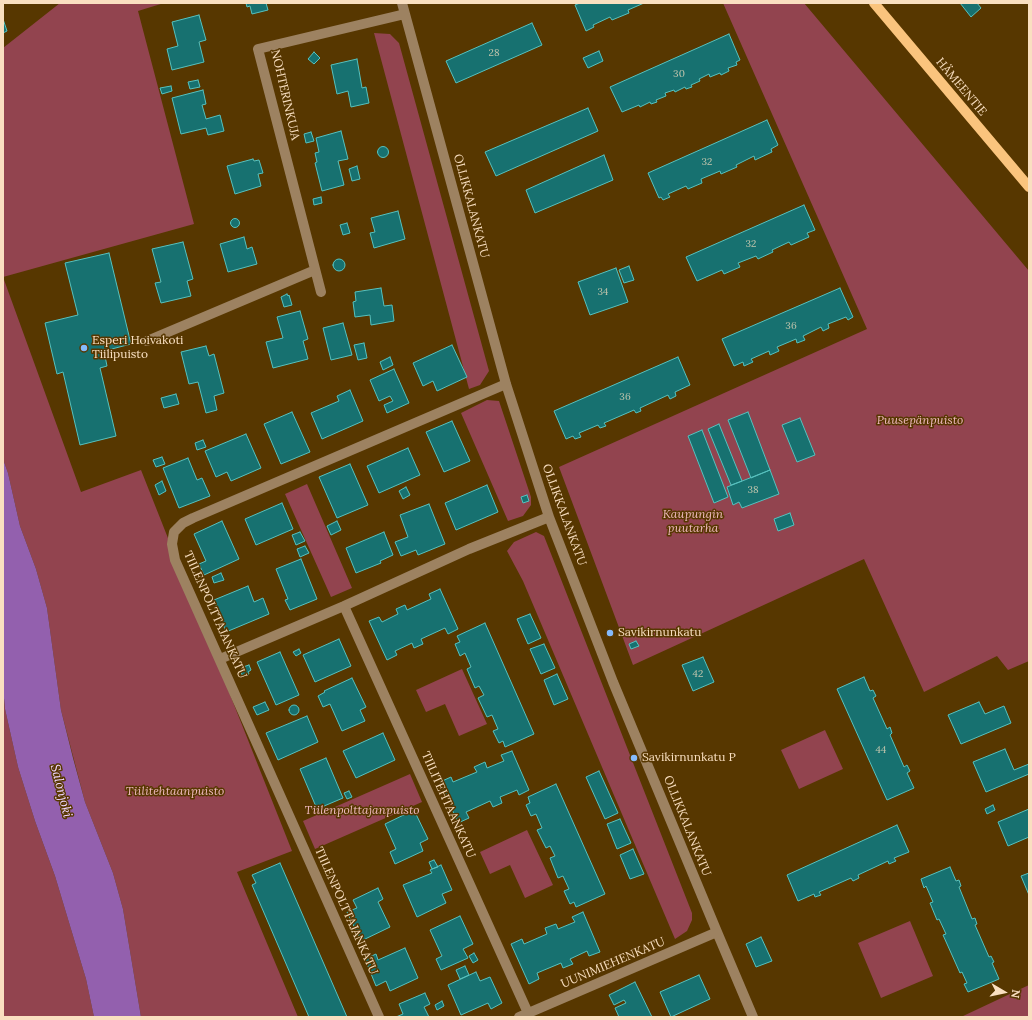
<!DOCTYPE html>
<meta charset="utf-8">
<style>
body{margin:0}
#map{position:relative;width:1032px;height:1020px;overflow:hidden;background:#573700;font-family:Lora,serif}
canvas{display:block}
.frame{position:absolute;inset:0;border:4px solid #f9dfc0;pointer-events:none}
.north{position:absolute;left:984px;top:972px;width:40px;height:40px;-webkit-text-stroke:3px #573700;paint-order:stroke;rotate:99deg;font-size:11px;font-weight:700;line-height:16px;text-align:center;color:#f9dfc0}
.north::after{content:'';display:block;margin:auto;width:14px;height:18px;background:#f9dfc0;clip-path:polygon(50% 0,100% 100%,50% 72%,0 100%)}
</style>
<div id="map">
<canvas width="1032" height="1020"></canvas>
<div class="frame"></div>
<div class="north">N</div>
</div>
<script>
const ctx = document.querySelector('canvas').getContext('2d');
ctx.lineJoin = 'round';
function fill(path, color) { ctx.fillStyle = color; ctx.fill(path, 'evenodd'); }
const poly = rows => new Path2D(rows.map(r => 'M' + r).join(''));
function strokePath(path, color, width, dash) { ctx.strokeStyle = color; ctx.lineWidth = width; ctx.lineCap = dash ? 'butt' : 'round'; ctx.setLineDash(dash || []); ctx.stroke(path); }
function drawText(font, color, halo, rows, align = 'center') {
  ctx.font = font + ' Lora,serif'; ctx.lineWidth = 3; ctx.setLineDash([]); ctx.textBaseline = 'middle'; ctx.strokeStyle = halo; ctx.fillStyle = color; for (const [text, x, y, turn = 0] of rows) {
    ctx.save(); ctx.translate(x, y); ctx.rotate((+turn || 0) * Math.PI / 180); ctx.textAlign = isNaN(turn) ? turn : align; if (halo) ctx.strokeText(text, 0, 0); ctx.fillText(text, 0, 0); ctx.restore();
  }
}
fill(poly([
 [60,3,164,3,138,11,194,224,3,277,81,492,141,470,292,851,237,872,298,1017,141,1017,123,909,113,873,85,802,61,710,47,608,36,569,20,526,8,473,3,459,3,48],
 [723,3,804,3,1029,271,1029,661,1008,670,997,656,924,692,864,559,633,665,559,467,867,329],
 [374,33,390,34,399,43,489,371,480,385,469,389],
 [487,400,499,401,531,497,531,505,523,516,508,521,461,413],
 [307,484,352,588,331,597,285,494],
 [536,532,544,536,692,913,692,920,687,931,675,939,523,581,507,551,514,542],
 [462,669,487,724,459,736,445,704,426,712,416,690],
 [3,687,5,709,18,767,35,821,55,876,86,979,94,1017,3,1017],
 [825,730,843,769,799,789,781,750],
 [410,774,422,802,315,849,303,821],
 [527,830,553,885,525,898,510,865,490,874,480,852],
 [910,921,933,976,881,998,858,943],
 [1029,985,1029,1017,961,1017]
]), '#92444f');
fill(poly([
 [3,459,8,473,20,526,36,569,47,608,61,710,73,758,85,802,113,873,123,909,141,1017,94,1017,86,979,55,876,35,821,18,767,5,709,3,687]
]), '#9360ae');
const building = poly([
 [246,3,266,3,268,10,252,14,250,6,247,7,246,3],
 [580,3,644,3,628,10,629,13,612,20,610,17,593,25,594,27,586,31,575,5,580,3],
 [960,3,977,3,981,8,971,17,960,3],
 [199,15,206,40,199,42,204,62,172,70,167,49,178,46,172,22,199,15],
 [3,19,7,31,3,33,3,19],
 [532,23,542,45,456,83,446,61,532,23],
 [729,34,740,60,736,62,737,65,728,68,729,71,721,75,720,73,710,77,709,74,699,79,700,81,691,85,692,87,686,89,685,87,675,92,674,90,665,93,666,96,656,100,657,102,651,104,650,102,640,107,639,105,622,112,610,87,729,34],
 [599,51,603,61,588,68,583,58,599,51],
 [314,52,320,58,314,64,308,59,314,52],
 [357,59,362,88,366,87,369,103,351,107,348,91,337,94,331,65,357,59],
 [198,80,200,87,190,89,188,82,198,80],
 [171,86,172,91,162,94,160,88,171,86],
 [203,90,206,104,202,105,206,119,220,115,224,131,208,135,206,128,181,134,172,98,203,90],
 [588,108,598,131,496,176,485,152,588,108],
 [767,120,778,145,771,149,772,152,755,160,754,156,736,165,737,167,721,174,720,171,701,179,702,183,688,189,686,186,668,194,670,197,663,200,661,197,659,198,648,173,767,120],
 [341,131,348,159,338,161,344,185,322,191,315,163,317,162,315,153,319,152,316,138,341,131],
 [311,132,314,141,306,143,304,134,311,132],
 '377.5 152a5.5 5.5 0 1 1 11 0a5.5 5.5 0 1 1-11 0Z',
 [604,155,613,180,535,213,526,190,604,155],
 [253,159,254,161,259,160,263,173,258,174,261,186,235,194,227,166,253,159],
 [357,166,360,179,352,181,349,169,357,166],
 [321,197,322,203,314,205,313,199,321,197],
 [804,205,815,230,807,233,809,237,791,245,789,242,772,250,773,252,758,259,756,256,738,263,740,267,724,274,722,270,697,281,686,257,804,205],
 [398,211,405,239,374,248,370,233,375,232,371,218,398,211],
 '230.5 223a4.5 4.5 0 1 1 9 0a4.5 4.5 0 1 1-9 0Z',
 [347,223,350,233,343,235,340,225,347,223],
 [244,237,247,249,252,247,257,264,228,272,220,244,244,237],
 [183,242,193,279,187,281,191,296,161,303,155,283,161,282,152,249,183,242],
 [109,253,131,344,104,351,107,366,100,368,116,436,80,445,63,372,57,374,45,323,78,315,65,263,109,253],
 '333 265a6 6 0 1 1 12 0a6 6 0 1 1-12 0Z',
 [629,266,634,280,624,283,619,270,629,266],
 [616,268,628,302,590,315,578,282,616,268],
 [381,288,384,306,392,305,394,321,371,325,370,315,355,317,353,302,356,301,355,292,381,288],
 [840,288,853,317,848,320,846,317,828,324,829,328,823,331,821,327,803,336,805,340,797,343,796,339,777,347,779,351,770,355,769,351,751,359,753,362,744,366,743,362,734,366,722,339,840,288],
 [287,294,288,296,289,295,292,305,284,307,281,297,287,294],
 [300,311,308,339,303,341,308,359,273,368,266,342,283,338,277,317,300,311],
 [343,323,352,355,331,360,323,328,343,323],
 [364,343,367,358,358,360,354,345,364,343],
 [452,345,467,377,437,391,433,381,423,386,413,363,452,345],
 [206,346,209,356,214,354,224,393,214,396,217,410,206,413,198,382,189,384,181,352,206,346],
 [390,357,393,365,383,370,380,362,390,357],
 [678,357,690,385,675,392,676,396,670,399,668,395,640,408,641,411,636,413,634,410,604,423,606,426,600,428,598,425,579,433,581,437,575,439,573,436,566,439,554,411,678,357],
 [394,369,409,403,387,413,384,405,393,401,390,396,379,401,370,380,394,369],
 [350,390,363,421,322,439,311,413,339,401,337,396,350,390],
 [176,394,179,404,164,408,161,398,176,394],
 [292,412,310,452,281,464,264,424,292,412],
 [748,412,770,470,751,478,728,420,748,412],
 [800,418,815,455,797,462,782,425,800,418],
 [452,421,470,461,444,472,426,432,452,421],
 [719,424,742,481,731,485,708,429,719,424],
 [702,430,728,497,714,503,688,436,702,430],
 [246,434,261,468,231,481,227,472,216,477,205,451,246,434],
 [203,440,206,447,197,450,195,443,203,440],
 [408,448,420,475,379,493,367,466,408,448],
 [162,457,165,464,156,467,153,460,162,457],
 [188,458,197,480,202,478,210,496,179,508,163,468,188,458],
 [350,464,368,505,337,518,319,477,350,464],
 [770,470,779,494,742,508,739,502,733,505,727,487,770,470],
 [162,481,166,491,159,495,155,485,162,481],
 [487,485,498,512,456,530,445,503,487,485],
 [406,487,410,495,403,499,399,491,406,487],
 [527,495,529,501,523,503,521,497,527,495],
 [282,503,293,529,256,545,245,519,282,503],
 [429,504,445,544,418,555,416,550,401,556,395,542,408,537,400,515,429,504],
 [790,513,794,525,778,531,774,519,790,513],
 [222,521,239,559,204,575,199,564,206,561,194,534,222,521],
 [337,521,341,530,331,535,327,526,337,521],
 [300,532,305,541,296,545,292,535,300,532],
 [384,532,393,555,380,561,381,563,356,573,346,548,384,532],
 [305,546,309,553,300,557,297,549,305,546],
 [301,559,317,599,290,610,285,600,288,599,276,569,301,559],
 [221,573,224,580,214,583,212,577,221,573],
 [248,586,254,602,263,598,269,614,226,632,214,600,248,586],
 [440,589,458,629,448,634,445,628,421,639,423,644,414,648,412,643,395,651,397,655,387,660,369,621,379,617,382,622,398,614,396,609,405,605,407,610,431,599,429,594,440,589],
 [530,614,541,638,528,644,517,619,530,614],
 [485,623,534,734,505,747,503,741,499,743,493,731,498,729,492,715,487,717,478,698,484,695,479,686,475,688,467,669,471,667,465,653,460,656,455,644,460,642,457,636,485,623],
 [339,639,351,666,315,682,303,655,339,639],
 [636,641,639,646,631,649,629,644,636,641],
 [544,644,555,668,541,674,530,649,544,644],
 [299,649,301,653,296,656,293,652,299,649],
 [280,652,299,695,276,705,257,662,280,652],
 [703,657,714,682,693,691,682,665,703,657],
 [249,665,251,670,248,672,249,674,243,677,241,672,244,671,243,667,249,665],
 [557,674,568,699,554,705,544,680,557,674],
 [864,677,870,691,873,690,876,696,873,698,887,729,890,727,892,733,890,735,904,767,907,765,910,771,907,773,914,788,887,800,837,689,864,677],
 [352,678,366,707,360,710,365,721,342,731,330,704,323,707,318,696,325,692,324,691,352,678],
 [265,702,269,710,257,715,253,707,265,702],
 [979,702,985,714,1004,706,1011,723,961,744,948,715,979,702],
 '289 710a5 5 0 1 1 10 0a5 5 0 1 1-10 0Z',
 [307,716,318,742,278,760,266,733,307,716],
 [383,733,395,760,356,778,343,751,383,733],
 [1005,749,1014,770,1029,764,1029,774,986,792,973,762,1005,749],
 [512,751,529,790,519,795,517,790,500,797,502,803,493,807,490,801,466,812,469,818,458,823,440,782,451,777,453,782,477,772,474,767,485,762,487,768,504,761,501,755,512,751],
 [326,758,343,798,317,809,300,769,326,758],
 [599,771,618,813,605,819,586,777,599,771],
 [556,784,605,894,576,907,574,902,570,904,564,891,569,889,563,876,558,878,550,858,555,856,550,846,546,848,537,830,542,828,536,814,531,816,526,805,530,803,528,797,556,784],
 [349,791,352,797,347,799,344,793,349,791],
 [993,805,995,810,987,814,985,809,993,805],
 [1029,809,1029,837,1008,846,998,822,1029,809],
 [414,810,428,839,420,843,423,851,395,864,390,852,396,849,385,824,414,810],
 [620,819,631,843,617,849,607,824,620,819],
 [897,825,909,852,894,858,896,861,889,864,888,861,858,875,859,878,853,881,851,878,819,892,821,895,815,897,814,894,798,901,787,875,897,825],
 [633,849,644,874,630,879,620,855,633,849],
 [434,860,438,867,432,869,429,862,434,860],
 [280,863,347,1017,309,1017,252,885,256,883,252,875,280,863],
 [441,865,452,890,442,894,446,903,417,917,403,885,432,873,430,870,441,865],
 [950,867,956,881,959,880,961,886,959,887,972,919,975,918,977,924,975,925,989,957,991,956,994,962,992,963,999,979,968,992,964,984,967,983,962,972,960,973,943,935,946,934,939,919,937,920,930,903,933,902,926,886,924,888,921,879,950,867],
 [1029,873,1029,895,1021,876,1029,873],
 [378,888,383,899,378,902,390,927,361,941,347,912,357,908,353,900,378,888],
 [583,912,600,952,589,956,587,951,570,959,573,964,563,968,561,963,537,973,539,979,529,984,511,944,522,939,524,944,547,934,545,928,556,924,558,929,575,922,572,917,583,912],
 [460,916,473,944,463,949,468,958,441,970,436,959,442,956,430,930,460,916],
 [761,937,772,961,756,967,746,944,761,937],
 [405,948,418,978,390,991,386,981,376,986,365,959,376,954,378,960,405,948],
 [474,953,478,960,473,963,469,956,474,953],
 [465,966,469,975,460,979,456,970,465,966],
 [476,972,480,981,490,977,502,1003,491,1009,488,1003,461,1015,448,985,476,972],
 [699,975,710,999,671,1017,660,992,699,975],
 [635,982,652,1017,619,1017,615,1008,626,1003,624,1000,614,1005,609,995,635,982],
 [425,993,430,1004,424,1007,429,1017,396,1017,403,1014,399,1004,425,993],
 [442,1001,444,1006,437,1010,435,1005,442,1001]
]);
fill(building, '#177170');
strokePath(building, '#55c2bf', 1);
strokePath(poly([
 [402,3,506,384,549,517,613,682,717,932,753,1017],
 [321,292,258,49,405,14],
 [147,341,315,270],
 [344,606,528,1013],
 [220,659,344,606,469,549,549,517],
 [379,1017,175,560,172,544,174,532,183,523,193,518,506,384],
 [519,1017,717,932]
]), '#9d8261', 10);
strokePath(poly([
 [874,3,1029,187]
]), '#fac47d', 10);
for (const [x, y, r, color] of [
 [84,348,4,"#85bbfb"],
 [610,633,4,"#85bbfb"],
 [634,758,4,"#85bbfb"]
]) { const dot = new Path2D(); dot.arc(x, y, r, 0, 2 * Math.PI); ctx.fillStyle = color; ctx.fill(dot); strokePath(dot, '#573700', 1.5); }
drawText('10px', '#c0c4ac', null, [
 ["28",494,53],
 ["30",679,74],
 ["32",707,162],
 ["32",751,244],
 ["34",603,292],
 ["36",791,326],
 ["36",625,397],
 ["38",753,490],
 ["42",698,674],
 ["44",881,750]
]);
drawText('12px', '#f9dfc0', '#573700', [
 ["HÄMEENTIE",961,87,50],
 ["NOHTERINKUJA",285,95,77],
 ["OLLIKKALANKATU",471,206,75],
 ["OLLIKKALANKATU",564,515,70],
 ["TIILENPOLTTAJANKATU",215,615,66],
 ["TIILITEHTAANKATU",448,805,66],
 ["OLLIKKALANKATU",687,826,68],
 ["TIILENPOLTTAJANKATU",346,911,66],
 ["UUNIMIEHENKATU",613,963,-23]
]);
drawText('12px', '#f9dfc0', '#573700', [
 ["Esperi Hoivakoti",92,341],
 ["Tiilipuisto",92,355],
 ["Savikirnunkatu",618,633],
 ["Savikirnunkatu P",642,758]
], 'left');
drawText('italic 12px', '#efb9be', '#573700', [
 ["Puusepänpuisto",920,421],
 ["Kaupungin",693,515],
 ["puutarha",693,529],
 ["Tiilitehtaanpuisto",175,792],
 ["Tiilenpolttajanpuisto",362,811]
]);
drawText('italic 13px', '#eed4fe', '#573700', [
 ["Salonjoki",61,791,76]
]);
</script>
